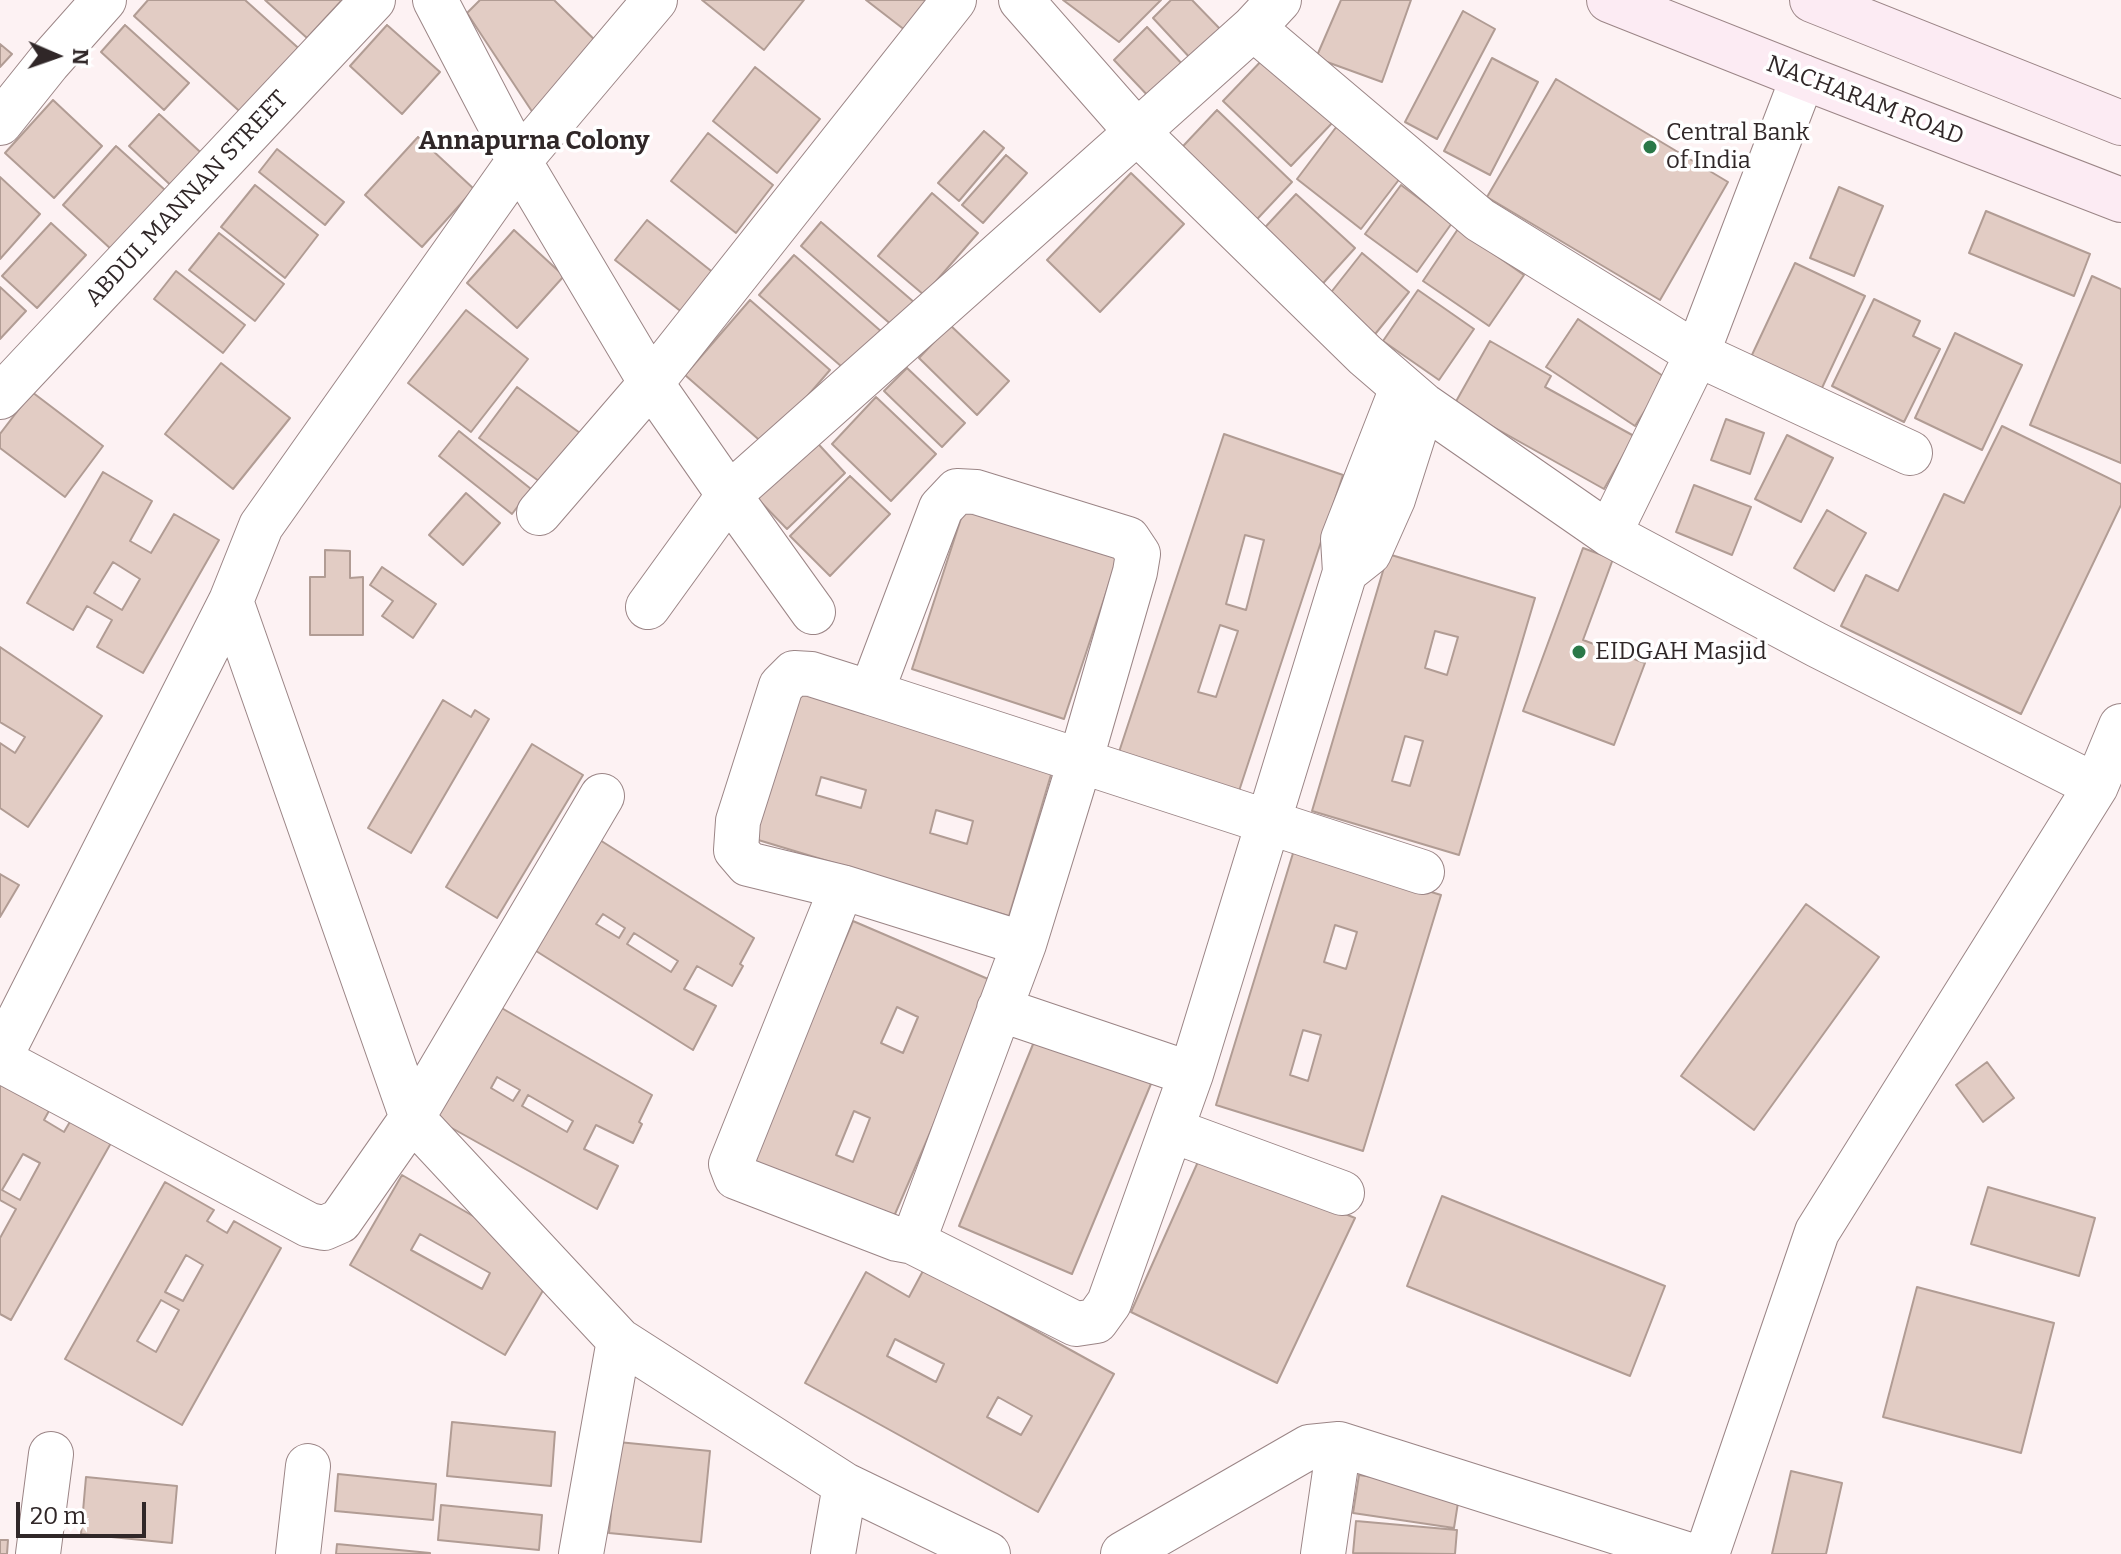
<!DOCTYPE html>
<style>
body{margin:0}
#map{position:relative;width:2121px;height:1554px;overflow:hidden;background:#fdf2f3;font-family:Bitter,serif}
canvas{display:block}
.north{position:absolute;left:16px;top:16px;width:80px;height:80px;-webkit-text-stroke:6px #fff;paint-order:stroke;rotate:92deg;font-size:22px;font-weight:700;line-height:32px;text-align:center;color:#302728}
.north::after{content:'';display:block;margin:auto;width:28px;height:36px;background:#302728;clip-path:polygon(50% 0,100% 100%,50% 72%,0 100%)}
.scale{position:absolute;left:16px;top:1502px;width:130px;height:36px;box-sizing:border-box;border:4px solid #302728;border-top:0;padding-left:10px;font-size:24px;line-height:28px;white-space:nowrap;color:#302728;-webkit-text-stroke:6px #fff;paint-order:stroke}
</style>
<div id="map">
<canvas width="2121" height="1554"></canvas>
<div class="north">N</div>
<div class="scale">20 m</div>
</div>
<script>
const ctx = document.querySelector('canvas').getContext('2d');
ctx.lineJoin = 'round';
function fill(path, color) { ctx.fillStyle = color; ctx.fill(path, 'evenodd'); }
const poly = rows => new Path2D(rows.map(r => 'M' + r).join(''));
function strokePath(path, color, width, dash) { ctx.strokeStyle = color; ctx.lineWidth = width; ctx.lineCap = dash ? 'butt' : 'round'; ctx.setLineDash(dash || []); ctx.stroke(path); }
function drawText(font, color, halo, rows, align = 'center') {
  ctx.font = font + ' Bitter,serif'; ctx.lineWidth = 7; ctx.setLineDash([]); ctx.textBaseline = 'middle'; ctx.strokeStyle = halo; ctx.fillStyle = color; for (const [text, x, y, turn = 0] of rows) {
    ctx.save(); ctx.translate(x, y); ctx.rotate((+turn || 0) * Math.PI / 180); ctx.textAlign = isNaN(turn) ? turn : align; if (halo) ctx.strokeText(text, 0, 0); ctx.fillText(text, 0, 0); ctx.restore();
  }
}
const building = poly([
 [148,0,245,0,305,54,247,118,134,16,148,0],
 [265,0,342,0,307,38,265,0],
 [480,0,554,0,604,49,537,119,467,13,480,0],
 [702,0,804,0,764,50,702,0],
 [866,0,937,0,910,34,866,0],
 [1063,0,1161,0,1119,42,1063,0],
 [1171,0,1192,0,1222,31,1192,60,1153,18,1171,0],
 [1341,0,1411,0,1382,82,1316,58,1341,0],
 [1463,11,1495,29,1437,139,1405,122,1463,11],
 [125,25,189,83,164,110,101,52,125,25],
 [387,25,440,72,402,114,350,66,387,25],
 [1147,27,1185,67,1151,99,1114,60,1147,27],
 [0,44,12,54,0,67,0,44],
 [1266,56,1334,121,1291,166,1223,101,1266,56],
 [1492,58,1538,82,1490,175,1444,151,1492,58],
 [755,67,820,119,777,173,713,121,755,67],
 [1556,79,1728,182,1660,300,1487,197,1556,79],
 [53,100,102,146,54,198,5,153,53,100],
 [1217,110,1292,182,1245,232,1170,160,1217,110],
 [159,114,210,161,180,194,129,146,159,114],
 [1337,126,1401,177,1361,229,1297,179,1337,126],
 [984,131,1004,148,959,201,938,183,984,131],
 [708,133,773,185,736,233,671,181,708,133],
 [418,137,474,189,422,247,365,195,418,137],
 [116,146,165,190,112,250,63,205,116,146],
 [277,149,344,202,325,225,259,172,277,149],
 [1006,155,1027,173,983,223,962,205,1006,155],
 [1131,173,1184,224,1100,312,1047,260,1131,173],
 [0,177,40,214,0,259,0,177],
 [255,185,318,235,285,278,221,227,255,185],
 [1401,185,1452,223,1417,272,1365,234,1401,185],
 [1839,187,1883,206,1854,276,1810,258,1839,187],
 [932,193,978,233,924,295,878,256,932,193],
 [1296,194,1355,248,1317,290,1257,236,1296,194],
 [1986,211,2090,254,2074,296,1969,253,1986,211],
 [647,220,715,274,683,313,615,260,647,220],
 [821,222,915,303,894,327,801,246,821,222],
 [51,223,86,255,37,308,2,276,51,223],
 [1458,229,1524,275,1489,326,1423,281,1458,229],
 [514,230,564,276,517,328,467,283,514,230],
 [219,233,284,284,255,321,189,270,219,233],
 [1362,253,1409,292,1372,338,1325,300,1362,253],
 [794,255,883,333,849,373,759,295,794,255],
 [1795,263,1865,296,1821,390,1751,357,1795,263],
 [176,271,245,325,223,353,154,299,176,271],
 [2092,276,2121,289,2121,463,2030,425,2092,276],
 [0,287,26,311,0,339,0,287],
 [1418,290,1474,329,1439,380,1383,341,1418,290],
 [1874,299,1920,321,1913,336,1940,349,1904,422,1832,386,1874,299],
 [750,300,830,370,765,445,685,375,750,300],
 [466,310,528,359,471,432,408,383,466,310],
 [1578,319,1666,378,1635,426,1546,367,1578,319],
 [950,325,1009,381,977,415,919,358,950,325],
 [1955,333,2022,365,1982,450,1915,418,1955,333],
 [1490,341,1551,376,1545,387,1634,436,1604,489,1454,405,1490,341],
 [221,363,290,418,233,489,165,434,221,363],
 [907,368,965,423,942,447,884,391,907,368],
 [517,387,580,433,543,484,479,438,517,387],
 [32,392,103,446,65,497,0,448,0,434,32,392],
 [876,397,936,454,891,501,832,444,876,397],
 [1726,419,1764,433,1750,474,1711,460,1726,419],
 [2002,426,2121,484,2121,505,2021,714,1841,626,1866,575,1898,591,1944,494,1964,503,2002,426],
 [459,431,531,489,512,514,439,456,459,431],
 [1224,434,1343,475,1239,791,1119,752,1224,434],
 [1245,535,1264,540,1246,610,1226,604,1245,535],
 [1220,625,1238,631,1216,697,1198,692,1220,625],
 [810,435,845,473,787,529,751,492,810,435],
 [1787,435,1833,458,1801,522,1755,499,1787,435],
 [103,472,152,501,130,541,151,553,174,514,219,540,143,673,97,647,112,620,87,606,73,630,27,603,103,472],
 [113,562,140,579,122,610,94,593,113,562],
 [850,476,890,514,830,576,790,536,850,476],
 [1694,485,1751,507,1732,555,1676,532,1694,485],
 [466,493,500,523,463,565,429,535,466,493],
 [967,500,1120,551,1064,719,912,669,967,500],
 [1827,510,1866,533,1834,591,1794,568,1827,510],
 [1583,548,1613,559,1583,640,1645,663,1614,745,1523,711,1583,548],
 [325,550,350,551,350,578,363,577,363,635,310,635,310,577,325,577,325,550],
 [1388,554,1535,598,1459,855,1312,811,1388,554],
 [1435,631,1458,637,1447,675,1425,668,1435,631],
 [1405,736,1423,741,1410,786,1392,781,1405,736],
 [382,567,436,604,413,638,382,616,393,601,370,585,382,567],
 [0,647,102,716,28,827,0,808,0,743,15,753,25,737,0,722,0,647],
 [799,691,1053,768,1009,916,755,839,799,691],
 [821,777,866,790,861,808,816,795,821,777],
 [936,810,973,821,967,844,930,833,936,810],
 [443,700,471,717,475,710,489,719,411,853,368,828,443,700],
 [532,744,583,775,497,918,446,887,532,744],
 [592,835,754,938,740,964,743,966,732,986,697,966,684,989,716,1006,693,1050,525,944,592,835],
 [603,914,625,928,619,938,596,924,603,914],
 [634,933,678,961,671,972,627,944,634,933],
 [1294,850,1441,895,1363,1151,1216,1105,1294,850],
 [1335,925,1357,932,1346,969,1324,962,1335,925],
 [1303,1030,1321,1035,1308,1081,1290,1075,1303,1030],
 [0,874,19,885,0,917,0,874],
 [1806,904,1879,957,1754,1130,1681,1076,1806,904],
 [853,921,995,982,889,1228,749,1167,853,921],
 [897,1007,918,1017,903,1053,881,1043,897,1007],
 [854,1111,870,1118,853,1162,836,1155,854,1111],
 [486,999,652,1095,639,1122,642,1124,633,1143,596,1125,584,1149,618,1166,597,1209,423,1112,486,999],
 [497,1077,520,1090,513,1101,491,1088,497,1077],
 [528,1095,573,1121,567,1132,522,1106,528,1095],
 [1038,1032,1153,1079,1072,1274,959,1226,1038,1032],
 [1987,1062,2014,1098,1983,1122,1956,1085,1987,1062],
 [0,1084,50,1109,44,1120,64,1132,71,1120,111,1143,11,1320,0,1314,0,1238,16,1209,0,1200,0,1084],
 [23,1154,40,1163,20,1200,2,1190,23,1154],
 [1201,1155,1355,1218,1277,1383,1131,1312,1201,1155],
 [402,1175,558,1265,505,1355,350,1265,402,1175],
 [420,1234,490,1273,482,1289,411,1250,420,1234],
 [165,1182,214,1210,207,1221,227,1233,234,1221,281,1248,182,1425,65,1359,165,1182],
 [186,1255,203,1265,183,1301,165,1292,186,1255],
 [161,1300,179,1310,156,1352,137,1341,161,1300],
 [1988,1187,2095,1218,2079,1276,1971,1244,1988,1187],
 [1442,1196,1665,1286,1630,1376,1407,1286,1442,1196],
 [924,1269,1114,1374,1038,1512,805,1383,866,1272,909,1297,924,1269],
 [895,1339,944,1364,936,1382,887,1356,895,1339],
 [998,1397,1032,1416,1021,1435,987,1417,998,1397],
 [1917,1287,2054,1323,2021,1453,1883,1417,1917,1287],
 [452,1422,555,1432,551,1486,447,1476,452,1422],
 [618,1442,710,1451,701,1542,609,1533,618,1442],
 [1791,1471,1842,1483,1826,1554,1772,1554,1791,1471],
 [338,1474,436,1484,433,1520,335,1511,338,1474],
 [1359,1475,1460,1490,1454,1528,1353,1513,1359,1475],
 [86,1477,177,1486,172,1543,81,1534,86,1477],
 [441,1505,542,1515,539,1550,438,1540,441,1505],
 [1356,1521,1457,1530,1455,1554,1353,1553,1356,1521],
 [0,1540,8,1540,7,1554,0,1554,0,1540],
 [337,1544,430,1553,430,1554,336,1554,337,1544]
]);
fill(building, '#e2ccc4');
strokePath(building, '#b19c94', 2);
const minor = poly([
 [435,0,519,161,651,383,729,495,648,607],
 [655,0,519,161,261,526,231,601,412,1118,619,1340,845,1485,988,1554],
 [1021,0,1137,132,1365,355,1423,405,1609,534,1817,645,2096,786],
 [1253,28,1480,220,1697,354,1910,453],
 [0,123,48,63,104,0],
 [1402,388,1343,539,1345,572,1369,553,1393,499,1423,405],
 [0,397,373,0],
 [539,513,651,383,954,0],
 [1609,534,1697,354,1803,77],
 [813,612,729,495,1137,132,1253,28,1279,0],
 [871,693,1422,872],
 [842,887,731,1164,736,1177,897,1239,913,1242],
 [1024,944,842,887,748,864,736,850,738,821,781,686,794,673,811,674,871,693,941,508,957,491,976,492,1128,539,1138,554,1135,572,1080,762,1024,944,913,1242,1076,1324,1096,1321,1109,1303,1191,1074,1345,572],
 [999,1009,1191,1074],
 [0,1057,231,601],
 [0,1060,309,1225,324,1228,340,1221,412,1118,602,796],
 [1171,1130,1342,1193],
 [38,1554,51,1454],
 [298,1554,308,1466],
 [581,1554,619,1340],
 [833,1554,845,1485],
 [1123,1554,1309,1447,1339,1444,1686,1554],
 [1323,1554,1339,1444],
 [1707,1554,1817,1232,2096,786,2121,726]
]);
const secondary = poly([
 [1609,0,1803,77,2121,200],
 [1812,0,2121,123]
]);
strokePath(minor, '#9b8586', 46);
strokePath(secondary, '#9b8586', 46);
strokePath(minor, '#fff', 44);
strokePath(secondary, '#fcebf3', 44);
for (const [x, y, r, color] of [
 [1650,147,8,"#2a7848"],
 [1579,652,8,"#2a7848"]
]) { const dot = new Path2D(); dot.arc(x, y, r, 0, 2 * Math.PI); ctx.fillStyle = color; ctx.fill(dot); strokePath(dot, '#fff', 3); }
drawText('24px', '#302728', '#fff', [
 ["NACHARAM ROAD",1865,101,21],
 ["ABDUL MANNAN STREET",187,199,-47]
]);
drawText('24px', '#302728', '#fff', [
 ["Central Bank",1666,133],
 ["of India",1666,161],
 ["EIDGAH Masjid",1595,652]
], 'left');
drawText('bold 26px', '#302728', '#fff', [
 ["Annapurna Colony",534,142]
]);
</script>
